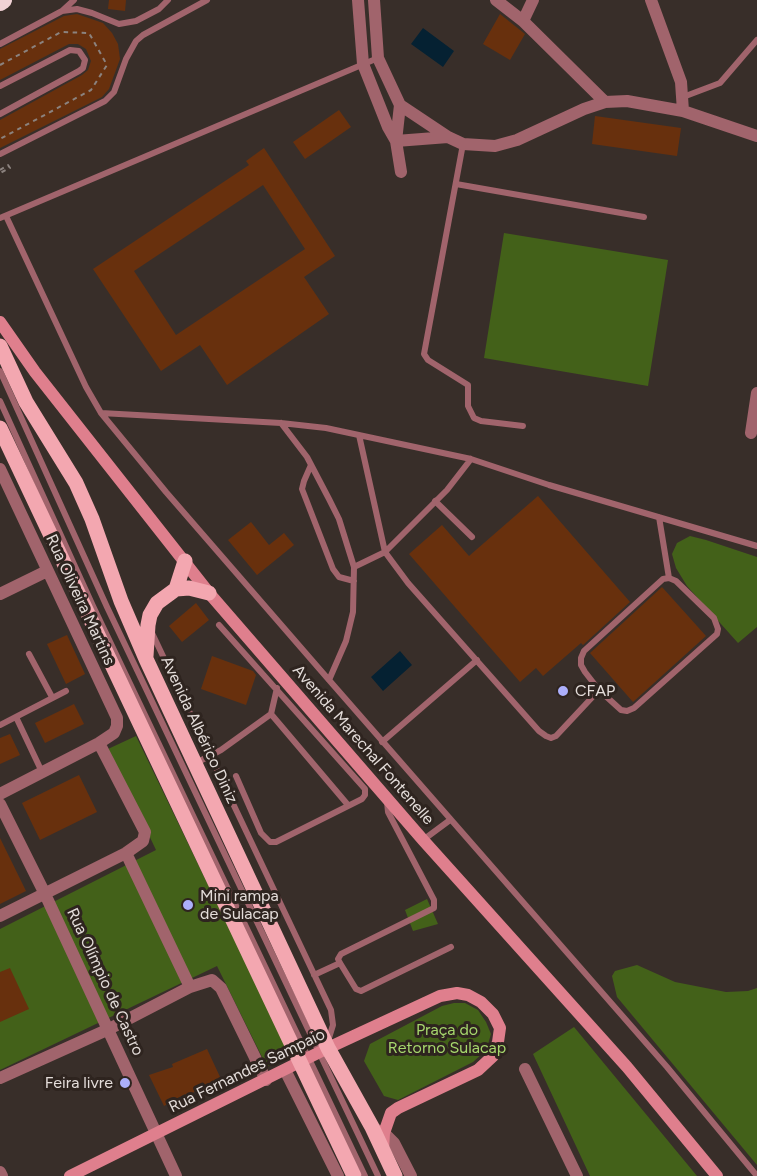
<!DOCTYPE html>
<meta charset="utf-8">
<style>
body{margin:0}
canvas{display:block;background:#382e29}
</style>
<canvas width="757" height="1176"></canvas>
<script>
const ctx = document.querySelector('canvas').getContext('2d');
ctx.lineJoin = 'round';
function fill(path, color) { ctx.fillStyle = color; ctx.fill(path, 'evenodd'); }
const poly = rows => new Path2D(rows.map(r => 'M' + r).join(''));
function strokePath(path, color, width, dash) { ctx.strokeStyle = color; ctx.lineWidth = width; ctx.lineCap = dash ? 'butt' : 'round'; ctx.setLineDash(dash || []); ctx.stroke(path); }
function drawText(font, color, halo, rows, align = 'center') {
  ctx.font = font + ' Figtree,sans-serif'; ctx.lineWidth = 6; ctx.setLineDash([]); ctx.textBaseline = 'middle'; ctx.strokeStyle = halo; ctx.fillStyle = color; for (const [text, x, y, turn = 0] of rows) {
    ctx.save(); ctx.translate(x, y); ctx.rotate((+turn || 0) * Math.PI / 180); ctx.textAlign = isNaN(turn) ? turn : align; if (halo) ctx.strokeText(text, 0, 0); ctx.fillText(text, 0, 0); ctx.restore();
  }
}
fill(poly([
 [504,233,668,260,648,386,484,358],
 [690,536,706,540,757,557,757,627,738,643,687,586,676,568,672,554,677,543],
 [136,736,290,1054,267,1067,217,966,0,1070,0,929,156,850,108,749],
 [427,899,438,924,413,931,405,910],
 [637,965,675,982,726,992,748,991,757,988,757,1165,617,997,612,976,615,971],
 [454,1003,465,1003,478,1010,486,1022,491,1034,488,1044,483,1053,473,1062,398,1100,384,1096,364,1061,370,1044,442,1006],
 [574,1027,697,1176,590,1176,533,1054]
]), '#436119');
fill(poly([
 [423,28,454,51,443,67,411,44],
 [400,651,412,665,383,691,371,677]
]), '#052132');
fill(poly([
 [109,0,126,0,125,11,108,9],
 [77,14,103,23,112,33,118,44,120,59,109,89,102,97,0,148,0,120,82,75,88,70,91,61,86,49,78,44,69,44,0,80,0,49,64,16],
 [500,14,525,34,510,60,483,44],
 [339,110,351,127,305,159,293,142],
 [595,116,681,128,677,156,592,144],
 [264,148,335,256,304,277,329,314,227,385,200,345,161,371,93,269,249,165,246,161],
 [263,185,305,249,176,335,134,271],
 [538,496,630,602,583,645,581,643,543,676,536,668,520,682,409,554,442,525,469,556],
 [251,522,269,545,284,533,294,545,257,575,228,540],
 [662,587,706,636,633,702,590,653],
 [196,603,209,620,182,642,169,626],
 [67,635,85,674,66,684,47,644],
 [212,656,253,671,256,675,246,705,201,689],
 [74,704,84,724,45,743,35,723],
 [10,734,20,755,0,764,0,738],
 [79,775,97,812,40,840,22,803],
 [0,838,26,891,0,904],
 [10,968,29,1009,0,1022,0,972],
 [207,1049,221,1079,186,1096,185,1094,164,1106,149,1075,173,1067,172,1064]
]), '#68300d');
strokePath(poly([
 [0,65,61,32,89,33,107,65,91,90,0,139],
 [0,170,8,165,10,168,0,173]
]), '#8b827e', 2, [4.5, 4.5]);
strokePath(poly([
 [62,11,77,9,92,13,119,24,136,21,159,9,168,0],
 [0,44,62,11,74,0],
 [0,86,70,50,79,51,85,60,83,68,79,71,0,114],
 [683,97,720,83,757,40],
 [463,144,424,354,428,360,468,385,468,406,474,418,481,421,523,426],
 [0,154,105,101,114,92,126,59,136,41,143,35,207,0],
 [456,184,644,217],
 [6,216,86,387,101,413],
 [0,218,378,58],
 [0,371,107,607,378,1176],
 [0,401,93,606,365,1176],
 [281,423,307,457,329,499,339,519,354,567,353,612,346,641,329,680],
 [359,435,385,552,408,583,539,731,546,736,551,738,556,736,599,690],
 [311,465,304,481,302,489,333,569,339,577,354,581],
 [435,501,472,537],
 [659,517,669,578],
 [354,567,385,552,447,490,471,459],
 [669,578,676,581,714,618,718,629,717,634,634,708,627,711,621,710,599,690,585,672,581,665,581,658,584,651,663,579,669,578],
 [219,625,365,789,365,795,362,799,276,842,270,842,261,833,236,776],
 [152,633,331,1010,333,1025,328,1041],
 [29,654,52,697],
 [271,714,348,805],
 [16,717,42,772],
 [0,725,66,691],
 [382,742,477,660],
 [196,763,221,750,271,714,277,688],
 [387,802,388,812,434,900,434,908,341,954,338,959,340,963,356,989,361,991,451,947],
 [423,840,450,820],
 [314,975,340,963],
 [757,1176,667,1067,329,680,166,492,101,413,281,423,326,428,471,459,549,485,757,546]
]), '#a1646c', 6);
strokePath(poly([
 [358,0,363,64,388,127,396,141],
 [374,0,378,58,400,105,396,141,401,172],
 [496,0,523,21,605,102],
 [651,0,681,82,683,111],
 [523,21,533,0],
 [400,105,448,137,463,144,495,146,517,140,584,109,605,102,627,101,683,111,757,136],
 [396,141,448,137],
 [751,433,757,393],
 [0,469,117,718,117,726,114,733,99,743,0,794],
 [0,594,47,571],
 [0,804,45,894,176,1176],
 [126,853,190,987],
 [0,916,126,853,143,841,145,832,99,743],
 [525,1069,577,1176],
 [285,1070,338,1176],
 [0,1078,109,1029,190,987,212,980,221,988,266,1080],
 [377,1130,384,1133,394,1143,411,1176],
 [0,1172,2,1176]
]), '#a1646c', 12);
strokePath(poly([
 [0,322,35,372,209,593,423,840,627,1067,717,1176],
 [70,1176,328,1048,440,996,457,993,468,995,481,1002,493,1014,500,1028,498,1042,493,1056,478,1070,398,1108,391,1113,384,1133,383,1150]
]), '#df7f8d', 12);
strokePath(poly([
 [0,346,26,402,76,483,92,519,121,601,146,659,328,1048,372,1127,395,1176],
 [0,428,354,1176],
 [176,589,185,561],
 [146,656,148,625,150,615,157,603,176,589,189,588,209,593]
]), '#f3a7b0', 15);
strokePath(poly([
 [0,2,3,0]
]), '#f1d2d5', 18);
for (const [x, y, r, color] of [
 [563,691,6,"#acaffb"],
 [188,905,6,"#acaffb"],
 [125,1083,6,"#acaffb"]
]) { const dot = new Path2D(); dot.arc(x, y, r, 0, 2 * Math.PI); ctx.fillStyle = color; ctx.fill(dot); strokePath(dot, '#2e241f', 2); }
drawText('16px', '#e4ddda', '#2e241f', [
 ["Rua Oliveira Martins",80,600,65],
 ["Avenida Albérico Diniz",199,730,65],
 ["Avenida Marechal Fontenelle",363,745,49],
 ["Rua Olímpio de Castro",105,982,65],
 ["Rua Fernandes Sampaio",247,1071,-26]
]);
drawText('16px', '#e4ddda', '#2e241f', [
 ["CFAP",575,691],
 ["Mini rampa",200,896],
 ["de Sulacap",200,914],
 ["Feira livre",113,1083,"right"]
], 'left');
drawText('16px', '#a6d76d', '#2e241f', [
 ["Praça do",447,1030],
 ["Retorno Sulacap",447,1048]
]);
</script>
